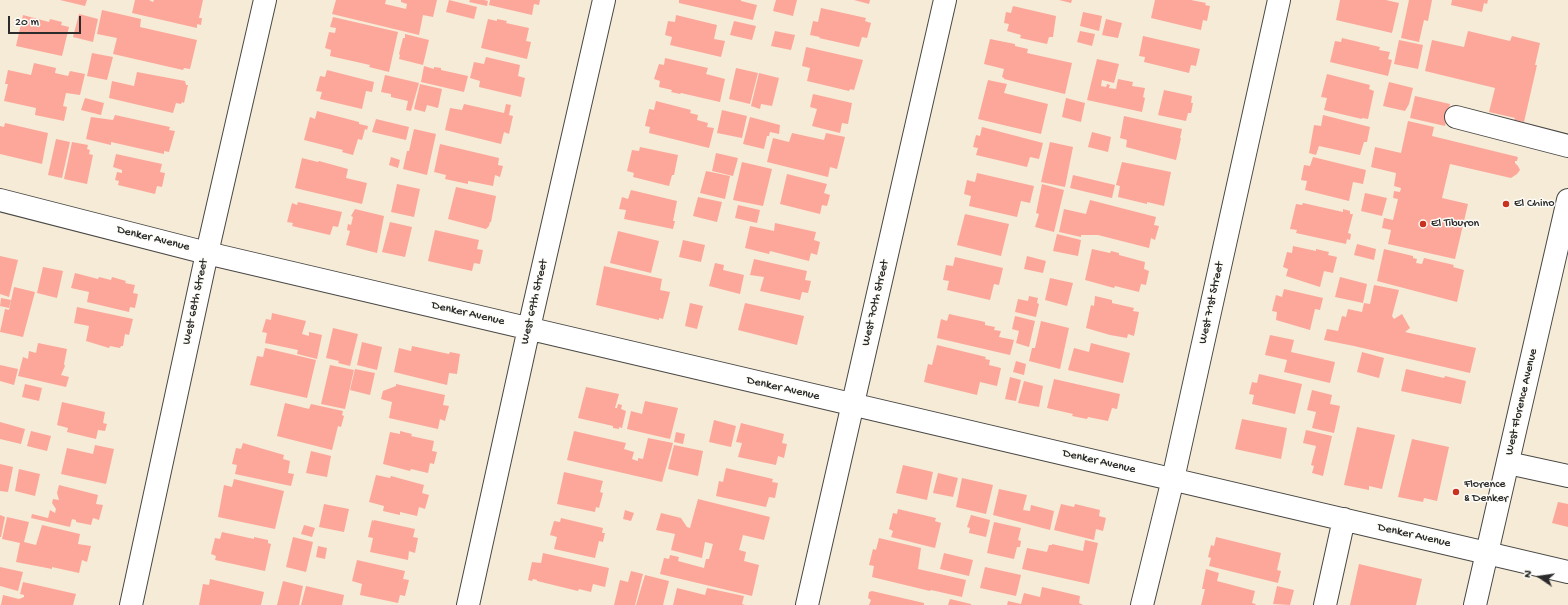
<!DOCTYPE html>
<style>
body{margin:0}
#map{position:relative;width:1568px;height:605px;overflow:hidden;background:#f5ebd7;font-family:"Gochi Hand",sans-serif}
canvas{display:block}
.north{position:absolute;left:1520px;top:557px;width:40px;height:40px;-webkit-text-stroke:3px #fdfcf7;paint-order:stroke;rotate:283deg;font-size:11px;font-weight:700;line-height:16px;text-align:center;color:#2b2b2b}
.north::after{content:'';display:block;margin:auto;width:14px;height:18px;background:#2b2b2b;clip-path:polygon(50% 0,100% 100%,50% 72%,0 100%)}
.scale{position:absolute;left:8px;top:16px;width:73px;height:18px;box-sizing:border-box;border:2px solid #2b2b2b;border-top:0;padding-left:5px;font-size:12px;line-height:14px;white-space:nowrap;color:#2b2b2b;-webkit-text-stroke:3px #fdfcf7;paint-order:stroke}
</style>
<div id="map">
<canvas width="1568" height="605"></canvas>
<div class="north">N</div>
<div class="scale">20 m</div>
</div>
<script>
const ctx = document.querySelector('canvas').getContext('2d');
ctx.lineJoin = 'round';
function fill(path, color) { ctx.fillStyle = color; ctx.fill(path, 'evenodd'); }
const poly = rows => new Path2D(rows.map(r => 'M' + r).join(''));
function strokePath(path, color, width, dash) { ctx.strokeStyle = color; ctx.lineWidth = width; ctx.lineCap = dash ? 'butt' : 'round'; ctx.setLineDash(dash || []); ctx.stroke(path); }
function drawText(font, color, halo, rows, align = 'center') {
  ctx.font = font + ' "Gochi Hand",sans-serif'; ctx.lineWidth = 3; ctx.setLineDash([]); ctx.textBaseline = 'middle'; ctx.strokeStyle = halo; ctx.fillStyle = color; for (const [text, x, y, turn = 0] of rows) {
    ctx.save(); ctx.translate(x, y); ctx.rotate((+turn || 0) * Math.PI / 180); ctx.textAlign = isNaN(turn) ? turn : align; if (halo) ctx.strokeText(text, 0, 0); ctx.fillText(text, 0, 0); ctx.restore();
  }
}
fill(poly([
 [60,0,87,0,85,6],
 [135,0,149,0,153,2,154,0,203,0,199,18,202,18,201,25,197,24,197,28,132,13],
 [336,0,386,0,385,4,406,9,407,4,401,2,401,0,437,0,433,17,423,15,419,35,332,14],
 [449,0,477,7,474,19,446,12],
 [470,0,484,0,488,1,487,6,469,2],
 [490,0,540,0,539,5,534,4,532,15,489,5],
 [679,0,741,0,741,1,757,5,753,20,679,3],
 [776,0,797,0,793,16,773,11],
 [854,0,870,0,869,4],
 [1059,0,1072,0,1071,3],
 [1155,0,1191,0,1206,3,1205,5,1210,6,1207,21,1203,20,1201,30,1151,18],
 [1340,0,1386,0,1399,3,1392,33,1336,20],
 [1409,0,1432,0,1428,21,1424,20,1419,42,1401,38],
 [1452,0,1488,0,1487,4,1484,3,1482,12,1451,5],
 [1013,6,1056,16,1053,37,1049,37,1047,44,1020,38,1021,35,1007,31,1009,24,1004,23,1006,12,1011,13],
 [821,8,866,18,865,21,871,23,867,38,862,37,859,47,819,38,820,37,810,35,813,21,818,22],
 [102,10,141,19,140,27,197,40,190,69,184,68,183,70,113,54,117,38,97,34],
 [1083,12,1102,16,1099,31,1080,26],
 [79,14,98,19,93,42,73,37],
 [23,15,49,22,50,19,62,22,61,25,69,27,62,56,16,46],
 [676,15,717,25,714,39,725,41,721,57,670,45,672,37,665,35,668,21,675,22],
 [333,17,398,32,389,72,369,67,370,65,330,56,331,50,325,48,329,32,335,33,336,28,330,27],
 [488,19,497,21,497,19,507,21,506,23,529,28,526,41,531,42,527,59,481,48],
 [1106,19,1122,23,1118,38,1102,35],
 [734,21,756,26,752,40,730,35],
 [775,31,795,35,791,50,771,46],
 [1080,31,1095,34,1092,46,1077,42],
 [1468,31,1510,41,1512,36,1540,43,1535,65,1537,65,1524,122,1514,120,1515,118,1489,112,1495,88,1425,71,1432,40,1464,47],
 [405,34,429,40,423,65,399,59,400,55,399,54,403,38,405,38],
 [1143,36,1200,49,1196,66,1191,65,1189,73,1144,62,1145,57,1139,56],
 [1342,38,1380,47,1379,50,1390,52,1388,59,1392,60,1388,76,1330,62,1335,41,1341,42],
 [990,39,1015,44,1015,46,1028,49,1027,53,1072,63,1065,94,1004,79,1004,78,1002,77,1004,69,984,64],
 [1399,40,1423,45,1418,69,1394,64],
 [806,47,863,60,854,90,850,89,849,91,807,81,810,68,802,66],
 [92,53,113,57,107,80,87,76],
 [486,57,520,65,518,76,525,78,521,97,479,87,480,81,470,78,474,62,484,64],
 [665,58,708,68,706,74,725,79,720,102,681,93,680,94,671,92,672,90,659,87,660,81,654,79,659,64,664,65],
 [1097,59,1119,64,1114,83,1102,80,1101,86,1106,87,1107,84,1110,85,1109,88,1116,89,1118,79,1133,82,1132,86,1145,88,1143,97,1145,98,1142,112,1087,100],
 [34,63,56,68,55,73,68,76,70,71,85,74,80,95,66,93,63,106,67,107,64,121,35,115,36,108,4,101,8,84,5,84,8,70,31,75],
 [424,66,434,69,434,67,441,68,441,70,468,76,464,92,421,82],
 [736,68,758,73,750,104,729,99],
 [327,70,374,82,372,92,366,91,362,109,320,99,322,92,316,91,320,76,325,77],
 [137,72,185,81,186,85,188,85,184,103,182,102,181,104,176,103,173,113,109,98,112,81,134,86],
 [759,73,779,78,772,106,761,104,760,109,751,106],
 [1327,74,1370,85,1369,89,1374,91,1368,119,1362,118,1362,119,1324,110,1327,98,1321,97],
 [385,75,419,83,411,111,406,110,408,101,391,97,391,94,381,92],
 [988,80,1007,84,1004,93,1048,104,1041,134,978,119],
 [1389,82,1413,88,1409,104,1405,111,1383,106],
 [420,84,442,89,438,108,427,105,425,112,414,109],
 [1164,90,1192,96,1191,103,1193,103,1191,113,1188,113,1186,121,1158,115],
 [813,94,852,103,848,124,842,123,840,133,812,126,817,109,810,107],
 [1415,96,1450,104,1445,126,1410,118],
 [85,98,104,103,101,115,81,110],
 [1066,98,1085,103,1081,122,1062,117],
 [656,101,691,110,690,113,698,115,697,120,708,123,707,127,714,128,709,148,649,133,650,127,645,126,649,109,654,110],
 [464,104,504,113,506,104,511,105,509,115,513,116,509,134,504,132,501,144,445,130,450,108,462,110],
 [722,110,747,116,742,138,717,133],
 [317,111,359,122,359,124,368,126,367,130,365,129,362,140,358,139,353,155,342,152,343,150,304,140,310,117,315,119],
 [115,115,170,127,169,130,175,131,169,152,164,151,164,154,111,142,111,145,86,139,91,117,113,120],
 [1323,115,1370,127,1367,142,1364,142,1360,155,1319,146,1316,155,1309,153,1314,125,1321,126],
 [1124,116,1182,129,1180,138,1181,138,1176,160,1126,147,1127,140,1120,138],
 [750,117,780,125,779,134,770,132,769,136,767,136,764,149,743,144],
 [376,119,409,127,406,140,372,132],
 [1408,121,1434,127,1432,136,1518,157,1517,161,1515,161,1515,163,1518,166,1520,170,1517,174,1511,178,1450,164,1442,198,1468,204,1455,259,1388,244,1391,230,1382,228,1384,218,1393,220,1398,199,1393,198,1394,191,1400,192,1401,188,1394,186,1396,173,1371,167,1375,147,1401,153],
 [5,123,48,133,42,164,0,154,0,126,4,127],
 [982,127,1043,143,1039,159,1030,157,1027,167,976,155,978,148,973,147,976,135,980,136],
 [414,129,436,134,427,175,403,169,407,151,409,151],
 [1092,132,1111,137,1108,152,1088,147],
 [792,133,824,140,826,133,845,137,837,169,830,167,828,177,767,162,773,138,789,142],
 [56,139,70,142,62,178,48,175],
 [72,142,88,145,87,149,90,150,89,154,93,155,87,184,64,179],
 [1050,142,1073,147,1065,187,1041,182],
 [440,144,499,158,498,165,503,166,500,177,495,175,493,186,468,181,468,184,445,179,446,175,434,172],
 [640,147,678,155,674,175,672,175,669,186,633,177,634,173,627,171,632,150,639,151],
 [716,153,738,158,733,176,712,171],
 [116,154,162,164,160,172,165,173,162,187,157,186,155,194,118,185,119,181,115,180,117,172,122,173,122,170,113,167],
 [391,157,400,160,398,168,389,165],
 [1313,157,1366,170,1363,184,1353,182,1349,201,1305,190,1307,181,1301,180,1304,165,1310,166],
 [302,158,318,162,319,161,348,169,346,178,367,183,362,204,295,188],
 [742,162,772,169,763,206,733,200],
 [1122,162,1171,172,1164,206,1147,202,1147,204,1118,197,1120,186,1116,185],
 [706,171,730,176,725,199,700,193],
 [977,173,1034,186,1030,203,1021,201,1017,217,969,206,971,196,964,194,967,180,975,182],
 [787,174,827,184,824,193,830,195,827,206,822,205,820,214,780,204],
 [1073,175,1115,185,1112,198,1070,188],
 [397,184,420,189,414,217,391,212],
 [1042,184,1064,190,1054,232,1035,227,1039,214,1036,213],
 [456,187,496,196,491,222,490,222,489,226,486,229,448,219],
 [631,190,677,201,673,221,675,221,673,229,624,219,626,210,619,209,622,197,628,199],
 [1365,193,1387,198,1382,216,1361,211],
 [698,197,722,202,717,222,693,216],
 [1090,200,1156,217,1154,225,1159,226,1155,240,1151,238,1149,248,1098,235,1081,235,1081,237,1059,232,1064,209,1086,214],
 [298,202,342,212,338,227,333,226,330,235,292,226,293,223,287,222,292,203,297,205],
 [1303,203,1343,212,1343,209,1350,211,1350,214,1353,214,1348,233,1351,234,1350,240,1347,239,1346,244,1296,233,1297,230,1290,229,1296,204,1302,205],
 [738,205,760,210,757,223,735,218],
 [355,209,384,216,377,253,346,245,350,231,347,230,348,224,351,225,353,217,351,216],
 [965,214,1009,224,1001,256,957,245],
 [390,222,412,227,405,257,382,252],
 [775,223,816,232,814,240,820,242,817,255,811,253,809,261,770,251,769,254,745,248,750,226,774,231],
 [435,230,479,240,477,249,483,250,480,264,474,263,472,271,428,261],
 [618,231,659,241,651,273,610,263],
 [1057,234,1081,240,1078,256,1053,251],
 [683,240,705,245,701,262,679,257],
 [1357,244,1376,249,1374,260,1354,255],
 [1293,246,1316,251,1316,249,1329,252,1328,255,1337,257,1333,273,1324,271,1320,287,1286,276,1288,269,1283,267,1287,252,1292,253],
 [1092,249,1110,253,1111,251,1119,253,1119,255,1145,262,1144,269,1149,271,1146,285,1141,284,1139,292,1115,286,1114,288,1085,280],
 [1384,249,1413,256,1413,258,1417,259,1416,263,1422,264,1424,258,1454,265,1453,267,1464,270,1457,302,1377,281],
 [0,256,18,260,9,297,0,294],
 [1027,256,1046,261,1043,273,1024,269],
 [955,257,1003,268,999,285,994,284,990,300,947,290,949,281,943,280,946,265,953,266],
 [754,259,807,271,805,280,811,281,808,293,802,292,800,300,760,291,764,277,750,275],
 [715,263,724,265,723,270,744,275,740,294,709,286],
 [604,266,662,279,660,290,670,292,663,319,659,318,659,320,596,305],
 [43,267,63,271,57,298,37,293],
 [75,273,98,279,99,277,111,280,112,277,126,281,125,283,135,285,133,293,138,294,135,308,130,307,129,312,87,302,89,292,71,288],
 [1340,277,1367,284,1363,303,1335,297],
 [1050,278,1073,283,1067,306,1045,300],
 [1374,285,1399,290,1392,316,1394,319,1402,314,1410,328,1405,332,1476,348,1470,373,1354,346,1360,320,1354,346,1324,340,1327,329,1338,331,1342,316,1346,317,1348,309,1362,312,1364,303,1370,304],
 [14,287,35,292,23,337,0,332,5,309,9,310],
 [1284,289,1323,298,1320,310,1315,309,1310,330,1276,320,1277,312,1272,311,1276,295,1282,297],
 [1029,296,1038,298,1037,303,1039,304,1036,317,1015,312,1018,299,1028,301],
 [1095,296,1112,300,1112,303,1134,308,1133,311,1139,312,1134,336,1128,334,1127,338,1110,335,1086,328,1091,305,1094,306],
 [1,298,11,300,9,308,0,306],
 [690,303,703,306,697,329,685,326],
 [745,303,804,316,797,345,738,330],
 [77,307,133,319,129,335,125,334,123,346,121,346,120,348,110,346,109,348,86,341,89,326,74,323],
 [272,313,306,321,302,334,309,336,309,332,322,335,317,359,297,354,298,350,265,343,267,333,262,332,266,319,271,320],
 [949,314,985,322,985,325,995,327,994,330,1001,331,999,337,1014,340,1010,355,937,338,941,319,947,321],
 [1015,316,1035,321,1029,347,1016,343,1019,331,1012,329],
 [1041,321,1069,328,1060,369,1029,361,1032,348,1035,348],
 [333,328,358,334,350,366,338,363,339,361,326,358],
 [1270,335,1294,340,1291,352,1335,362,1330,383,1284,372,1287,360,1265,355],
 [362,342,382,347,377,370,357,365],
 [38,343,67,349,64,364,65,366,61,375,69,377,66,387,18,376,23,357,28,359,29,351,36,353],
 [1091,343,1130,353,1123,383,1068,370,1074,348,1089,352],
 [937,345,986,357,985,359,990,360,989,365,1001,368,997,386,980,382,977,395,924,382,928,364,932,365],
 [412,346,449,354,450,352,460,354,457,374,449,373,447,385,394,372,399,348,411,351],
 [265,348,316,360,307,398,250,385,257,356,263,357],
 [1362,352,1384,358,1379,378,1357,372],
 [1016,361,1026,364,1024,375,1013,372],
 [0,365,18,369,14,385,0,381],
 [330,365,354,370,345,409,321,404],
 [355,369,375,373,370,395,350,390],
 [1406,369,1444,378,1445,376,1466,381,1461,404,1401,391],
 [1259,374,1302,384,1295,414,1252,404,1254,395,1249,394,1252,382,1257,383],
 [1010,377,1021,380,1016,401,1005,399],
 [1054,379,1120,394,1117,409,1112,408,1108,421,1088,417,1087,419,1072,416,1073,414,1047,408],
 [1024,381,1043,386,1039,407,1018,403],
 [25,384,42,388,39,401,22,397],
 [396,384,445,395,443,405,449,406,445,421,440,419,438,429,389,418,392,402,381,399,383,391,396,386],
 [586,387,619,394,615,408,617,408,618,404,622,405,621,409,626,411,622,428,619,427,619,429,613,428,613,426,578,418],
 [1312,390,1332,395,1330,404,1340,406,1334,433,1312,428,1316,412,1307,410],
 [645,401,678,408,670,439,627,429,631,411,642,414],
 [62,402,105,412,103,423,107,424,105,431,98,430,96,439,67,432,68,428,57,425],
 [285,403,309,409,311,404,343,411,342,415,344,416,341,427,338,426,332,450,277,436],
 [1242,419,1287,428,1281,459,1235,449],
 [714,420,736,426,731,447,709,442],
 [0,422,25,429,21,444,0,439],
 [741,423,784,434,782,443,787,444,784,458,778,456,776,465,738,457,742,443,736,442],
 [1357,427,1395,435,1382,489,1369,486,1369,490,1344,485],
 [1306,430,1332,436,1323,476,1312,473,1314,466,1311,465,1316,446,1303,443],
 [31,431,51,436,47,451,27,446],
 [400,431,412,434,411,436,434,441,432,451,437,452,434,464,430,463,428,473,411,469,410,471,383,464,390,432,400,434],
 [574,431,626,443,624,449,634,452,632,459,638,461,638,458,643,459,648,438,673,443,662,482,567,460],
 [676,432,685,434,683,444,674,442],
 [1412,439,1449,447,1437,501,1424,498,1423,502,1398,497],
 [243,443,284,455,283,459,290,461,288,473,294,474,291,486,235,474,237,465,232,464,236,448,241,449],
 [95,445,114,449,106,484,61,474,67,448,93,454],
 [674,445,703,451,698,476,668,469],
 [311,451,331,456,327,477,306,473],
 [0,464,13,467,8,492,0,491],
 [903,465,933,472,927,500,896,493],
 [726,468,773,479,772,482,778,483,775,498,769,497,766,507,716,496,719,481,723,482],
 [19,469,40,474,35,496,15,491],
 [564,472,603,481,600,492,603,493,599,508,596,507,595,512,557,504],
 [938,473,958,478,953,497,933,493],
 [376,475,390,478,391,476,424,485,422,493,429,495,425,509,419,507,417,516,400,512,400,515,383,511,384,506,369,502],
 [962,478,993,485,986,514,956,507],
 [234,479,284,491,275,529,218,517,224,485,232,487],
 [59,485,98,495,96,504,103,505,99,520,93,518,91,525,76,522,76,520,72,519,70,527,31,518,32,514,48,518,50,510,55,513,56,509,52,503,53,499,59,500,57,493],
 [999,489,1027,495,1023,510,1030,511,1031,505,1054,511,1050,530,993,515],
 [698,499,770,517,764,540,743,535,739,550,746,552,744,561,759,565,752,596,660,574,664,558,669,559,670,555,679,557,678,561,704,568,706,559,709,559,713,544,705,542,702,558,671,550,675,534,656,530,661,513,681,518,687,527,690,528],
 [1558,502,1568,504,1568,527,1552,523],
 [324,504,349,509,344,532,319,527],
 [1061,504,1074,507,1075,504,1100,510,1099,516,1106,518,1103,531,1096,529,1094,540,1054,530],
 [898,509,936,518,935,521,941,523,935,548,891,537,893,531,889,529,893,513,897,514],
 [625,510,634,513,631,521,623,519],
 [0,515,5,517,1,537,0,537],
 [971,515,990,520,986,537,969,533,970,528,967,527],
 [7,517,29,522,24,542,36,545,42,525,80,534,78,544,91,546,87,562,82,560,79,573,52,567,52,569,16,562,20,543,2,539],
 [561,518,603,528,602,533,605,533,603,542,599,541,595,558,554,549,557,537,550,535,554,521,560,522],
 [372,520,374,521,374,520,415,529,413,537,418,538,415,553,409,551,408,560,370,552,373,538,368,537],
 [994,522,1021,528,1018,540,1021,541,1020,547,1017,547,1014,559,987,553],
 [304,525,315,528,312,537,301,534],
 [222,532,254,539,254,537,268,540,268,543,271,544,265,571,215,560,216,556,211,554,215,538,220,539],
 [293,537,313,542,306,572,286,567],
 [1216,537,1281,553,1277,570,1281,571,1278,583,1209,566,1211,558,1208,557,1211,545,1214,546],
 [879,538,921,548,918,569,966,580,962,597,931,590,930,591,872,577,874,566,869,565,873,549,876,550],
 [1085,540,1098,543,1089,584,1022,569,1027,548,1047,552,1049,545,1052,545,1052,544,1083,551],
 [318,546,327,548,325,559,316,557],
 [543,553,609,568,605,587,593,584,591,592,579,589,578,591,537,581,537,580,533,579,532,581,528,580,532,562,541,563],
 [944,553,973,560,969,576,940,569],
 [357,560,405,571,403,579,409,580,405,596,400,595,398,603,360,595,362,584,352,581],
 [1359,564,1422,579,1416,605,1350,605],
 [0,567,23,572,18,591,0,586],
 [985,567,1021,575,1016,596,980,588],
 [1206,569,1219,573,1217,581,1255,591,1252,603,1256,604,1255,605,1201,605,1205,589,1202,589],
 [631,571,643,574,635,605,614,605,620,580,628,582],
 [645,575,669,581,663,605,636,605],
 [210,579,264,592,261,605,199,605,203,584,209,585],
 [283,581,303,586,299,605,277,605],
 [23,582,76,594,73,605,1,605,3,595,19,599,24,597,24,595,20,594],
 [306,586,344,595,342,605,301,605],
 [1277,586,1294,590,1290,605,1273,604],
 [1042,587,1080,596,1079,603,1083,605,1007,605,1008,601,1021,604,1024,593,1040,597],
 [677,588,705,595,707,588,744,596,742,604,745,605,673,605],
 [872,591,924,603,924,605,869,605,871,600,868,598,869,592],
 [950,599,971,604,971,605,948,605]
]), '#fda79b');
const minor = poly([
 [1456,117,1568,146],
 [0,200,207,253,1568,572],
 [1508,463,1568,476],
 [131,605,207,253,265,0],
 [468,605,529,328,604,0],
 [807,605,945,0],
 [1142,605,1173,479,1279,0],
 [1325,605,1344,519]
]);
const major = poly([
 [1475,605,1568,200]
]);
strokePath(minor, '#494845', 24);
strokePath(major, '#494845', 24);
strokePath(minor, '#fff', 22);
strokePath(major, '#fff', 22);
for (const [x, y, r, color] of [
 [1506,204,4,"#c8321e"],
 [1423,224,4,"#c8321e"],
 [1456,492,4,"#c8321e"]
]) { const dot = new Path2D(); dot.arc(x, y, r, 0, 2 * Math.PI); ctx.fillStyle = color; ctx.fill(dot); strokePath(dot, '#fdfcf7', 1.5); }
drawText('12px', '#2b2b2b', '#fdfcf7', [
 ["El Chino",1514,204],
 ["El Tiburon",1431,224],
 ["Florence",1464,485],
 ["& Denker",1464,499]
], 'left');
drawText('12px', '#2b2b2b', '#fdfcf7', [
 ["Denker Avenue",153,239,14],
 ["West 68th Street",196,302,-78],
 ["West 69th Street",535,302,-77],
 ["West 70th Street",876,303,-77],
 ["West 71st Street",1212,303,-78],
 ["Denker Avenue",468,314,13],
 ["Denker Avenue",783,389,13],
 ["West Florence Avenue",1522,402,-77],
 ["Denker Avenue",1099,462,13],
 ["Denker Avenue",1414,536,13]
]);
</script>
